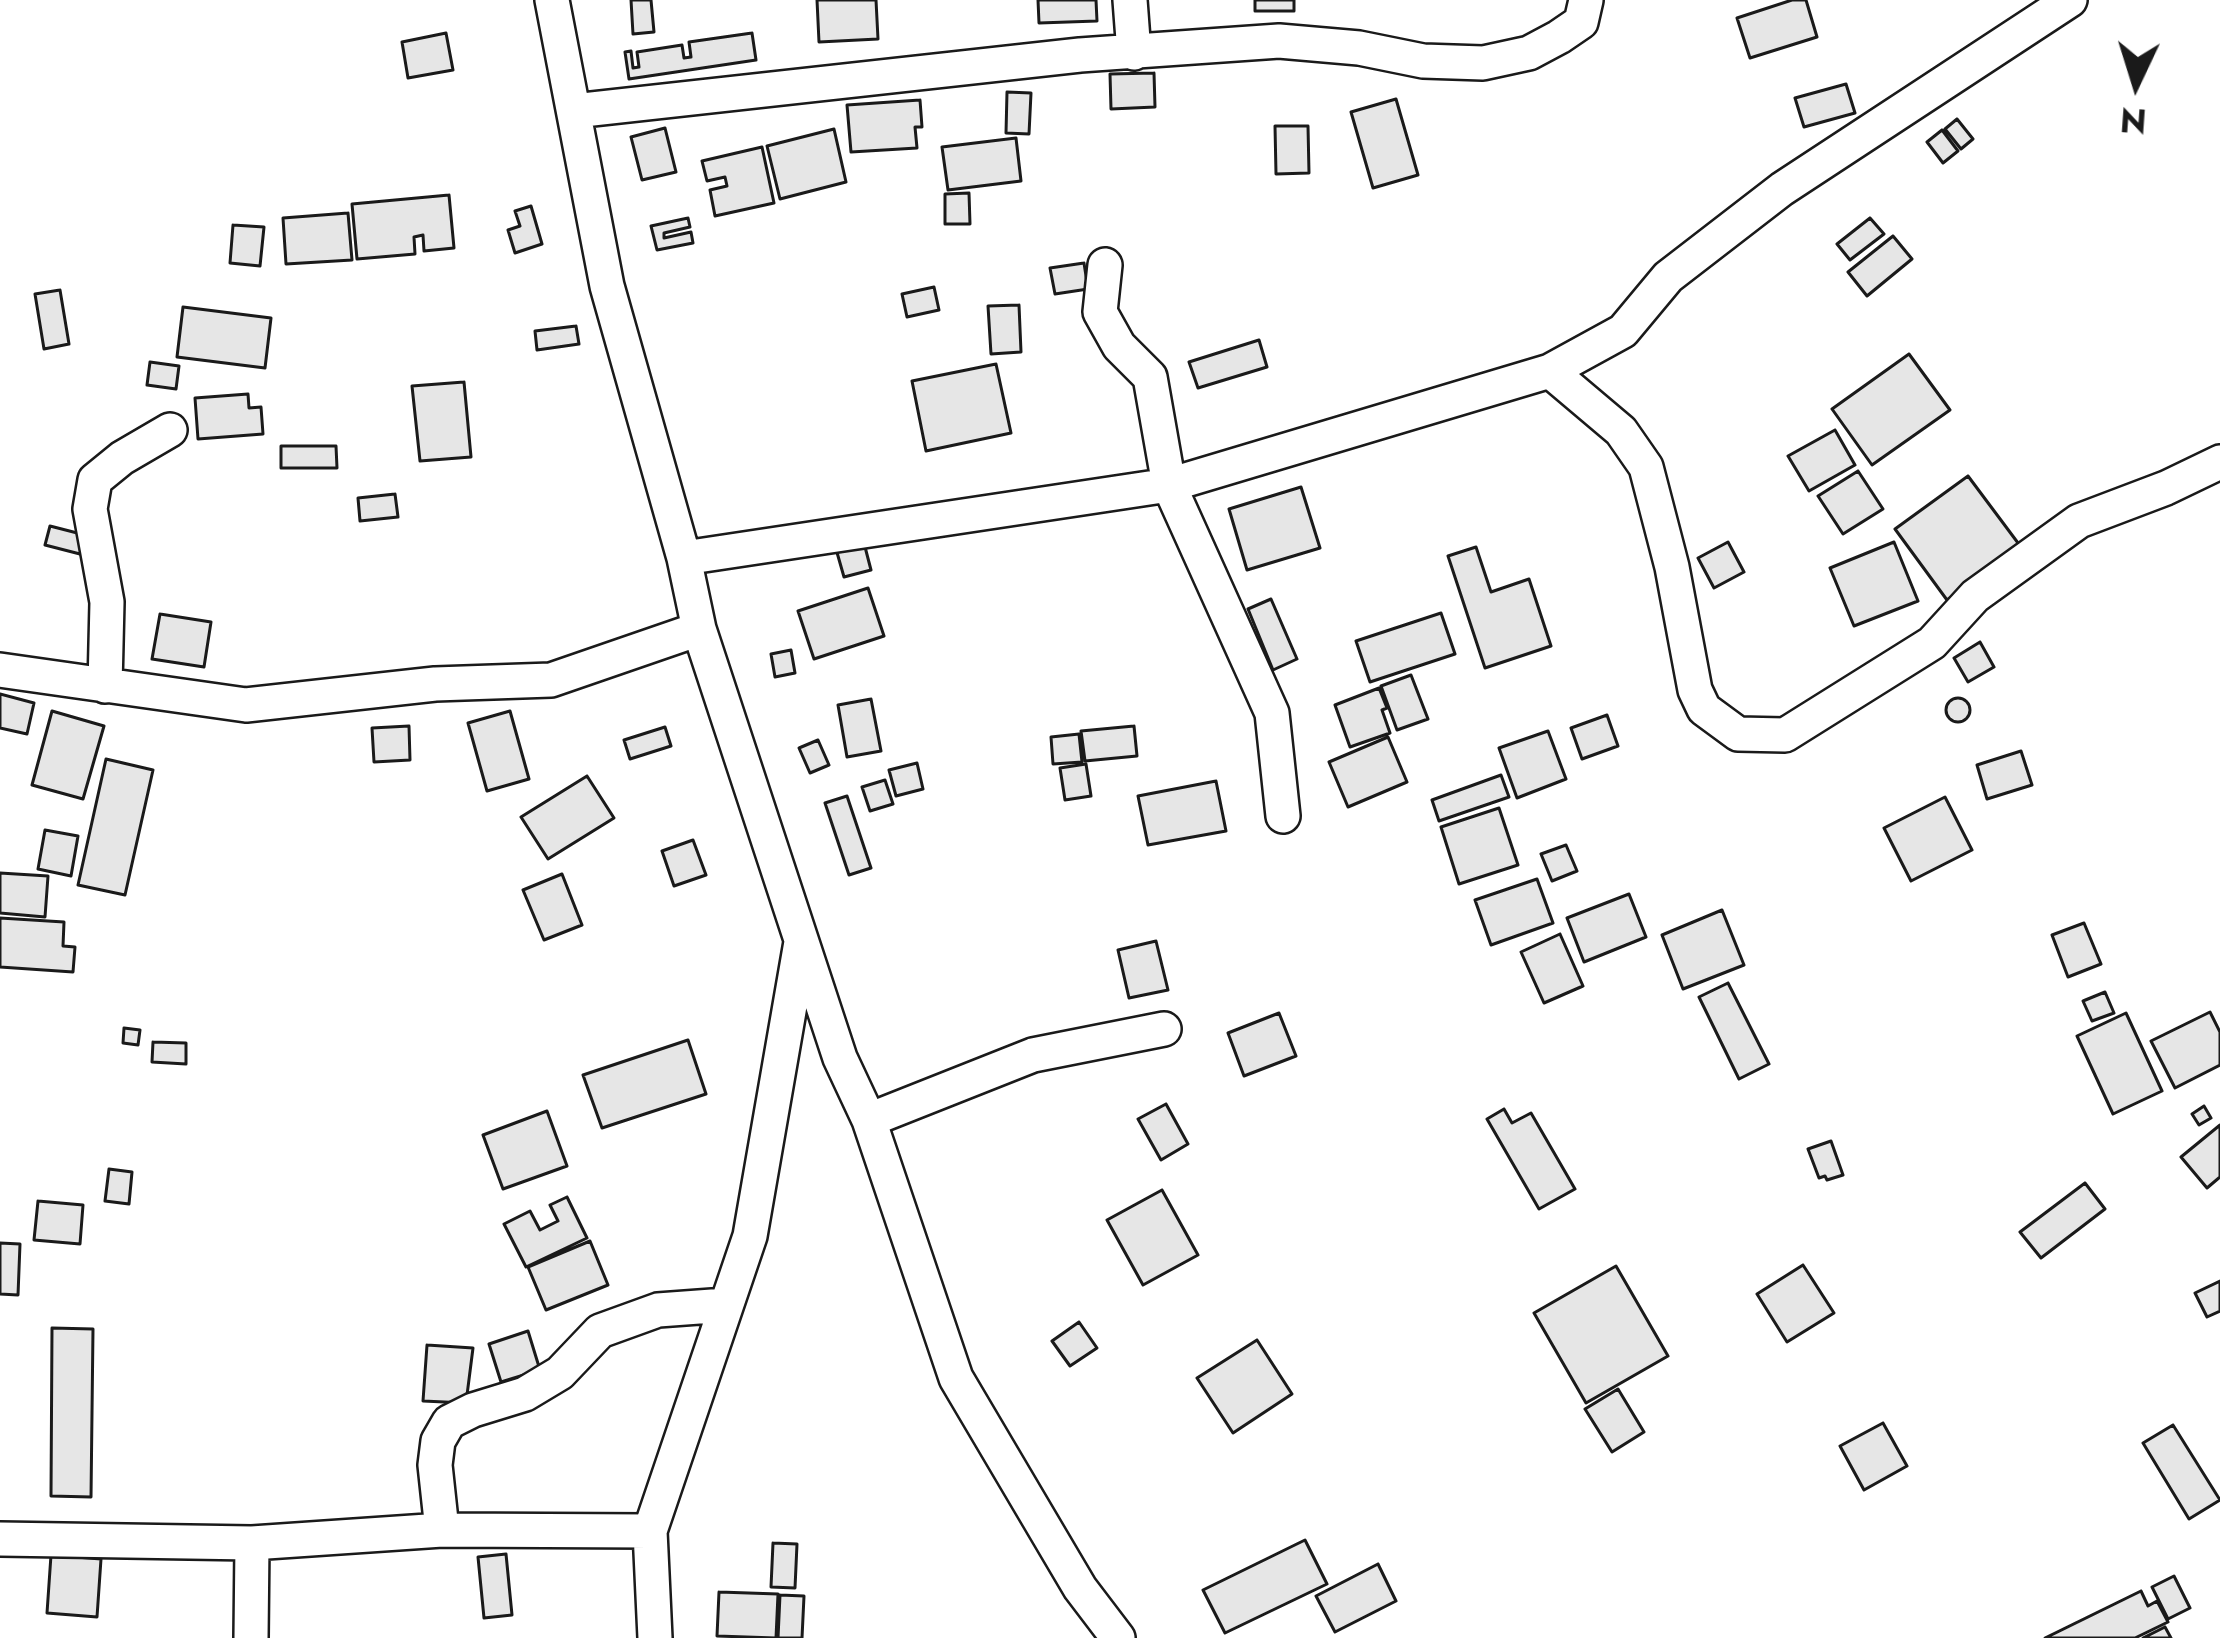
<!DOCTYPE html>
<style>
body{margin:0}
#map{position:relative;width:2220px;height:1638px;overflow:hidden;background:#fff;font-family:Jost,sans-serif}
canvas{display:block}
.north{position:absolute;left:2076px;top:24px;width:120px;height:120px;-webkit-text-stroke:9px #fff;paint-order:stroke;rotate:184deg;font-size:33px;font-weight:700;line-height:48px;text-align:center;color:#1a1a1a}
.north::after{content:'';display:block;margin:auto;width:42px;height:54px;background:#1a1a1a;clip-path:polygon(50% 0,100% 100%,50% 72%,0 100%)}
</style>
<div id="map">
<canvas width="2220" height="1638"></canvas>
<div class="north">N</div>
</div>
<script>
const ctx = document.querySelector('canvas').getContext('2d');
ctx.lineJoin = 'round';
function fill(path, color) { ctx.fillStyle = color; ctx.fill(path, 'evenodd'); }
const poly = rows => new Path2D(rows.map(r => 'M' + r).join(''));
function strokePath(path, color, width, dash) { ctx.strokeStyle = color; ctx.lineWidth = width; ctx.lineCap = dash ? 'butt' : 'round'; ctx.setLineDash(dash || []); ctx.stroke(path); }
const building = poly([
 [631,0,651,0,654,32,633,34,631,0],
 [817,0,876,0,878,39,819,42,817,0],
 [1038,0,1096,0,1097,21,1039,23,1038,0],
 [1255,0,1294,0,1294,11,1255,11,1255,0],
 [1792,0,1806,0,1817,37,1750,58,1737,18,1792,0],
 [446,33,453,70,408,78,402,42,446,33],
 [752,33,756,60,629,79,625,52,631,51,633,68,639,67,637,52,682,45,684,58,691,57,689,42,752,33],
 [1154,73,1155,107,1111,109,1110,74,1154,73],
 [1846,84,1855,113,1804,127,1795,98,1846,84],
 [1007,92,1031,93,1029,134,1006,133,1007,92],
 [1396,99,1418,175,1373,188,1351,112,1396,99],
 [920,100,922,127,915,127,917,148,851,152,847,105,920,100],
 [1957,119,1973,139,1961,149,1945,129,1957,119],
 [1275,126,1308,126,1309,173,1276,174,1275,126],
 [665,128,676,172,642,180,631,137,665,128],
 [834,129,846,182,780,199,767,146,834,129],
 [1942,130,1958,151,1943,163,1927,142,1942,130],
 [1016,138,1021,181,948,190,942,147,1016,138],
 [762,147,774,203,715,216,710,190,727,186,725,177,707,181,702,161,762,147],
 [969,193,970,224,945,224,945,194,969,193],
 [449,195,454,248,424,251,423,235,414,237,415,254,357,259,352,204,449,195],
 [531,206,542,244,515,253,508,230,520,226,515,211,531,206],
 [348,213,352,260,286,264,283,218,348,213],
 [688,218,690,227,664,233,664,238,691,232,693,243,657,250,651,226,688,218],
 [1870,218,1884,234,1850,260,1837,244,1870,218],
 [233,225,264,227,260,266,230,263,233,225],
 [1893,236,1912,259,1867,296,1848,272,1893,236],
 [1084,263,1088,289,1055,294,1050,268,1084,263],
 [934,287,939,310,907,317,902,294,934,287],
 [60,290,69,344,44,349,35,294,60,290],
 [1019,305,1021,352,991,354,988,306,1019,305],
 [183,307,271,318,265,368,177,357,183,307],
 [576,326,579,344,537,350,535,331,576,326],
 [1259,340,1267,367,1198,388,1189,362,1259,340],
 [1909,354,1950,410,1872,465,1832,409,1909,354],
 [150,362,179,366,176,389,147,385,150,362],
 [996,364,1011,433,926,451,912,381,996,364],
 [464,382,471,457,420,461,412,386,464,382],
 [248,394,249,408,261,407,263,434,198,439,195,398,248,394],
 [1835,430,1855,465,1809,491,1788,456,1835,430],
 [281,446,336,446,337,468,281,468,281,446],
 [1858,471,1883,509,1843,534,1818,496,1858,471],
 [1968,476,2021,547,1947,600,1895,529,1968,476],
 [1301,487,1320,548,1247,570,1229,509,1301,487],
 [395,494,398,517,360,521,358,498,395,494],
 [50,526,85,535,80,554,45,545,50,526],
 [1728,542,1744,572,1714,588,1698,558,1728,542],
 [1894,542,1918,601,1854,626,1830,568,1894,542],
 [864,543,871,570,844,577,836,549,864,543],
 [1476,547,1491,592,1529,579,1551,646,1485,668,1448,556,1476,547],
 [868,588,884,636,814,659,798,611,868,588],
 [1271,599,1297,659,1273,670,1248,609,1271,599],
 [1441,613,1455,654,1370,682,1356,641,1441,613],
 [160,614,211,622,204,667,152,659,160,614],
 [1980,642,1994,667,1968,682,1954,658,1980,642],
 [791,650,795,673,775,677,771,654,791,650],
 [1411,675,1428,719,1397,730,1381,686,1411,675],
 [1379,688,1387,708,1382,710,1390,733,1350,747,1335,705,1379,688],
 [0,694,34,703,27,734,0,728,0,694],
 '1946 710a12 12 0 1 1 24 0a12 12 0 1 1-24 0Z',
 [871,699,881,751,847,757,838,705,871,699],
 [52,711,104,726,83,799,32,785,52,711],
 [510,711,529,779,487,791,468,723,510,711],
 [1607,715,1618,746,1582,759,1571,728,1607,715],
 [409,726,410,760,374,762,372,728,409,726],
 [1134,726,1137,756,1085,761,1081,731,1134,726],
 [665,727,671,746,630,759,624,740,665,727],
 [1548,731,1566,779,1517,798,1499,748,1548,731],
 [1079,734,1082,762,1053,764,1051,737,1079,734],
 [1388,737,1407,782,1348,807,1329,762,1388,737],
 [818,740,829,765,810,773,799,748,818,740],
 [2021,751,2032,785,1987,799,1977,765,2021,751],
 [106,759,153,770,125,895,78,885,106,759],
 [917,763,923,789,896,796,889,770,917,763],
 [1086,764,1091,796,1065,800,1060,768,1086,764],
 [1501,775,1509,797,1439,821,1432,800,1501,775],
 [587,776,614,818,548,859,521,817,587,776],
 [885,780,893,804,870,811,862,787,885,780],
 [1216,781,1226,831,1148,845,1138,796,1216,781],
 [847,796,871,868,849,875,825,803,847,796],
 [1945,797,1972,850,1911,881,1884,828,1945,797],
 [1499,808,1518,865,1459,884,1441,827,1499,808],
 [45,830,78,836,71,876,38,869,45,830],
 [693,840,706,875,674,886,662,851,693,840],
 [1566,845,1577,871,1552,881,1541,854,1566,845],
 [0,873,48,876,45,917,0,913,0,873],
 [562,874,582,925,544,940,523,890,562,874],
 [1537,879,1553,923,1491,945,1475,900,1537,879],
 [1629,894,1646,937,1584,962,1567,918,1629,894],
 [1722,910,1744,965,1683,989,1662,935,1722,910],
 [0,918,64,922,63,946,75,947,73,972,0,967,0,918],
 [2084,923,2101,964,2068,977,2052,935,2084,923],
 [1560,934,1583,986,1544,1003,1521,952,1560,934],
 [1156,941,1168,990,1129,998,1118,950,1156,941],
 [1728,983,1769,1064,1739,1079,1699,997,1728,983],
 [2105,992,2114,1013,2092,1021,2083,1001,2105,992],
 [2210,1012,2220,1032,2220,1065,2175,1088,2151,1041,2210,1012],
 [1279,1013,1296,1056,1244,1076,1228,1033,1279,1013],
 [2126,1013,2162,1091,2113,1114,2077,1036,2126,1013],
 [124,1028,140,1030,138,1045,123,1043,124,1028],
 [688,1040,706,1094,602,1128,583,1075,688,1040],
 [153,1042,186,1043,186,1064,152,1062,153,1042],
 [1166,1104,1188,1144,1161,1160,1138,1119,1166,1104],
 [2204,1106,2211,1118,2199,1125,2192,1114,2204,1106],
 [1504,1109,1512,1123,1531,1113,1575,1189,1539,1209,1487,1119,1504,1109],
 [547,1111,567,1166,503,1189,483,1135,547,1111],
 [2220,1125,2220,1177,2207,1188,2181,1157,2220,1125],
 [1831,1141,1843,1175,1827,1180,1825,1176,1819,1178,1808,1149,1831,1141],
 [109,1169,132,1172,129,1204,105,1201,109,1169],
 [2085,1183,2105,1209,2041,1258,2020,1232,2085,1183],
 [1162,1190,1198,1255,1143,1285,1107,1220,1162,1190],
 [567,1197,587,1238,526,1267,504,1224,530,1211,540,1230,558,1221,550,1205,567,1197],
 [38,1201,83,1205,80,1244,34,1240,38,1201],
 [590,1241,608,1285,546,1310,528,1267,590,1241],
 [0,1243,20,1244,18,1295,0,1294,0,1243],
 [1803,1265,1834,1313,1787,1342,1757,1294,1803,1265],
 [1616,1266,1668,1356,1586,1403,1534,1313,1616,1266],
 [2220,1281,2220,1311,2207,1317,2195,1293,2220,1281],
 [1079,1322,1097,1348,1070,1366,1052,1341,1079,1322],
 [52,1328,93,1329,91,1497,51,1496,52,1328],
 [528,1331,540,1370,501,1382,489,1344,528,1331],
 [1257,1340,1292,1394,1233,1433,1197,1378,1257,1340],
 [427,1345,473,1348,466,1403,423,1401,427,1345],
 [1618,1389,1644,1432,1612,1452,1585,1409,1618,1389],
 [1883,1423,1907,1466,1864,1490,1840,1446,1883,1423],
 [2173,1425,2220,1500,2189,1519,2143,1443,2173,1425],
 [1305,1540,1327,1584,1225,1633,1203,1590,1305,1540],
 [773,1543,797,1544,795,1588,771,1587,773,1543],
 [506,1554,512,1615,484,1618,478,1557,506,1554],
 [51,1555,101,1559,97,1617,47,1613,51,1555],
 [1378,1564,1396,1601,1335,1632,1316,1596,1378,1564],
 [2174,1576,2190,1608,2168,1619,2152,1587,2174,1576],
 [2141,1591,2148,1606,2157,1601,2168,1622,2135,1638,2045,1638,2141,1591],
 [719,1592,778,1594,776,1638,717,1636,719,1592],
 [780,1595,804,1596,802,1638,778,1638,780,1595],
 [2165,1627,2171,1638,2143,1638,2165,1627]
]);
fill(building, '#e6e6e6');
strokePath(building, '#1a1a1a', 3);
const minor = poly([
 [552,0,607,286,684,558,699,629,840,1058,869,1120,956,1378,1080,1588,1118,1638],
 [1130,0,1134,53],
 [574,111,1080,55,1279,41,1359,48,1423,61,1483,63,1529,53,1559,37,1581,22,1586,0],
 [1105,265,1100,312,1119,346,1150,377,1169,485,1272,713,1283,816],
 [1550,371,1621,431,1646,467,1672,567,1695,690,1704,709,1738,734,1785,735,1932,643,1975,596,2079,521,2166,488,2220,462],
 [684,558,1169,485,1550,371,1623,331,1668,277,1782,189,2070,0],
 [0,670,246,705,435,684,551,680,699,629],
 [105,686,107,602,90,509,95,480,122,458,170,430],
 [869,1120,1033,1055,1164,1029],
 [442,1530,435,1465,438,1441,449,1422,473,1410,525,1394,560,1373,600,1331,658,1310,726,1305],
 [650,1531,750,1236,801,942],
 [0,1539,252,1543,442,1530,650,1531,655,1638],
 [251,1638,252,1543]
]);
strokePath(minor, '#1a1a1a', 38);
strokePath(minor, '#fff', 33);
</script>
